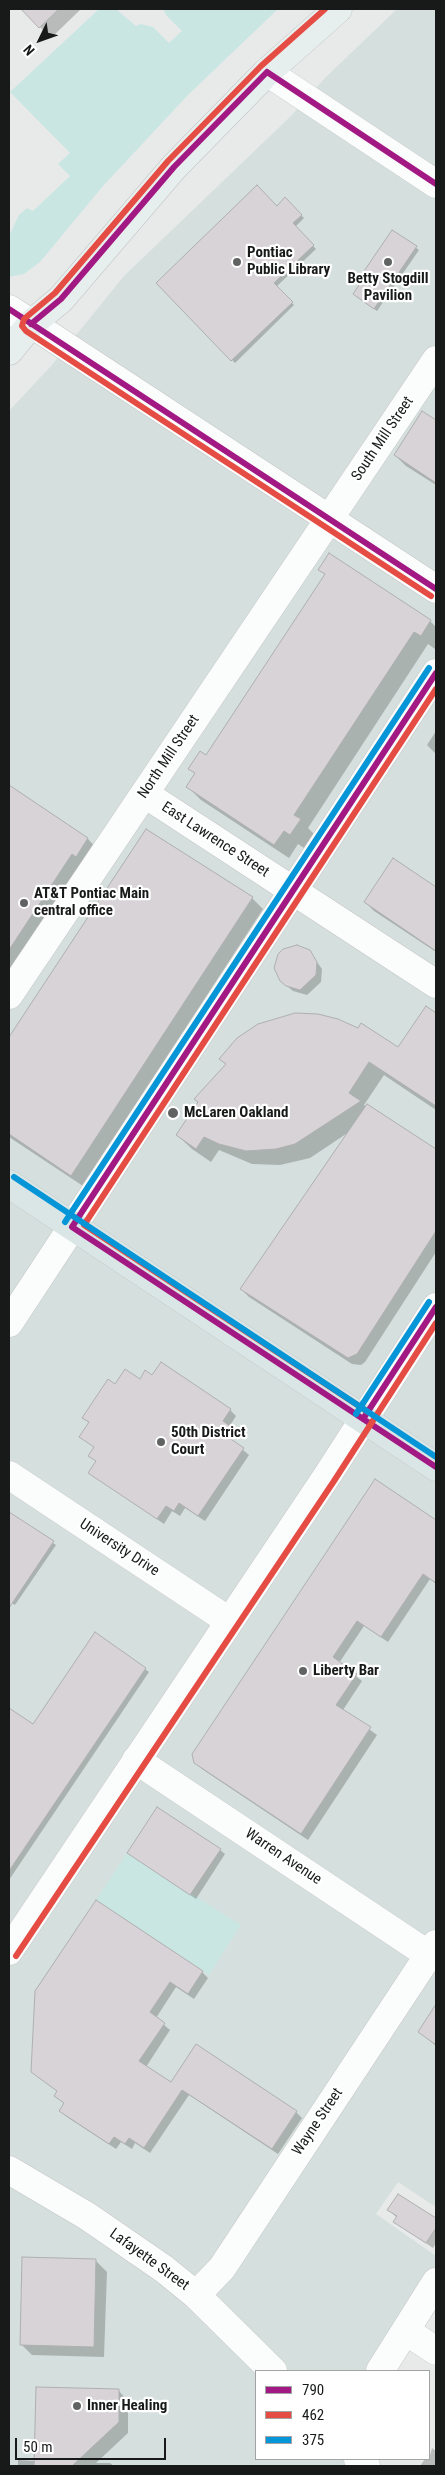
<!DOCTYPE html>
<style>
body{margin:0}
#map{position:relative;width:445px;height:2475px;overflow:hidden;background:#e7eae9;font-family:"Roboto Condensed",sans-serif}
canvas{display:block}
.frame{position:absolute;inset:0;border:10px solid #181a1a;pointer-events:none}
.legend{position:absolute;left:255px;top:2370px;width:175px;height:90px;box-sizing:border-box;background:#fff;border:1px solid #a3a3a3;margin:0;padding:6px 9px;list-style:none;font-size:15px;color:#181a1a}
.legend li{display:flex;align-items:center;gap:10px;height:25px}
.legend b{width:25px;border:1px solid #a3a3a3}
.north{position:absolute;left:15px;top:15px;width:50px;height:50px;-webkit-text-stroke:4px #fff;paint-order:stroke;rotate:228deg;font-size:14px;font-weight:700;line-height:20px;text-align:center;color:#181a1a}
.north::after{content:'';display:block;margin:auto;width:18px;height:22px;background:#181a1a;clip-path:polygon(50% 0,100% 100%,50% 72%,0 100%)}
.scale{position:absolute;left:15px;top:2438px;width:151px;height:22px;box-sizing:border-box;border:2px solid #181a1a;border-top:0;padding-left:6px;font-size:15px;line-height:18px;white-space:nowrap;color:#181a1a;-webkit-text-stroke:4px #fff;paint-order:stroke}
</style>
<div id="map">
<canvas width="445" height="2475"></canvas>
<div class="frame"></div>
<ul class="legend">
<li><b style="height:6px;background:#a31984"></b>790</li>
<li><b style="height:6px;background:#e54c44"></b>462</li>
<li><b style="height:6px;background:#0696d7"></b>375</li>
</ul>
<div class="north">N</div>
<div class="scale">50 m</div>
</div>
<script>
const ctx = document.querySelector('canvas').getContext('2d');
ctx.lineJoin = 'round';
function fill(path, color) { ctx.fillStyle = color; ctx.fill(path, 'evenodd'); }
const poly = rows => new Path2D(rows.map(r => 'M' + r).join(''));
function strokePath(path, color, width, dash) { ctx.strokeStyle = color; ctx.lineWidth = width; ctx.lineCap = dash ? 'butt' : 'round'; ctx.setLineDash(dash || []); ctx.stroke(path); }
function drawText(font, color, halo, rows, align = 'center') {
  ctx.font = font + ' "Roboto Condensed",sans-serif'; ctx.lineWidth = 4.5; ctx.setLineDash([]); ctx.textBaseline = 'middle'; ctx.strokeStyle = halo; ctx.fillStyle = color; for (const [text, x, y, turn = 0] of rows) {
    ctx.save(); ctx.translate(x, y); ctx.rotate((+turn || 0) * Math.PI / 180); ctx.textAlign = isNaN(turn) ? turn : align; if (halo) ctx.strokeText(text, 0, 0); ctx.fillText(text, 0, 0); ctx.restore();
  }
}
fill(poly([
 [397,9,436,9,436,2207,398,2182,376,2214,436,2256,436,2304,396,2371,256,2371,256,2459,377,2459,382,2466,9,2466,9,411,51,366,124,276,291,116,326,77]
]), '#d5dfdd');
fill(poly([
 [99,9,116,9,136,26,141,24,153,27,169,43,182,31,167,16,163,9,278,9,188,95,103,186,40,262,24,274,9,277,9,236,19,215,27,208,33,211,70,176,58,164,70,153,10,92],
 [127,1853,241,1925,209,1975,96,1900]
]), '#cae6e3');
fill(poly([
 [22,9,81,9,51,38],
 [288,202,304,218,295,227,316,249,276,287,294,305,235,363,158,283],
 [393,231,419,250,377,311,357,297],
 [423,412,436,421,436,485,406,466,395,455],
 [329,555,430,621,436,627,436,647,435,649,428,644,308,828,314,834,304,848,298,844,289,858,201,800,188,787,196,774,190,768,206,757,326,575,320,569],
 [436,731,436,754,427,745],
 [9,787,88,839,101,853,9,983],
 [147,831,252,898,263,909,83,1186,9,1137,9,1039],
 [394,860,436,888,436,952,374,911,365,902],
 [297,946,309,951,322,969,321,982,307,995,293,991,281,981,279,955,290,947],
 [427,1008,436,1014,436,1110,384,1075,364,1105,436,1151,436,1252,365,1362,361,1365,352,1364,249,1297,241,1289,349,1132,310,1158,280,1165,252,1164,219,1150,211,1162,192,1149,177,1135,227,1065,221,1059,258,1026,295,1014,399,1049],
 [153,1376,230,1410,236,1416,229,1427,235,1433,231,1440,249,1455,205,1521,185,1508,180,1516,172,1511,164,1524,90,1473,97,1462,90,1456,95,1448,81,1437,90,1424,84,1418,115,1385],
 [376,1480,436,1521,436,1584,430,1579,388,1642,364,1626,339,1663,362,1681,343,1710,377,1735,308,1840,202,1769,195,1762],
 [9,1515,56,1545,15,1605,9,1601],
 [95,1634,149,1672,9,1880,9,1709,33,1726],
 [220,1850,225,1854,196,1899,129,1853],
 [202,1972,208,1978,194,1999,176,1987,156,2018,170,2030,146,2067,171,2084,296,2112,302,2118,278,2154,189,2095,150,2153,135,2143,132,2149,121,2142,116,2149,67,2117,61,2111,65,2104,55,2096,58,2092,33,2072,36,1992],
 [436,2006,436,2046,420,2032],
 [399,2195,436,2220,436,2243,433,2248,395,2222,397,2218,389,2210],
 [96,2261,107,2272,104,2357,32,2355,21,2344],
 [118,2390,128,2401,128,2433,96,2463,110,2463,114,2466,18,2466,18,2460,35,2461],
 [432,2448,436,2451,436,2466,420,2466,425,2459,429,2459]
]), '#0003');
const building = poly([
 [21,9,59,9,39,28,21,9],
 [257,185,277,206,285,197,302,215,293,223,314,245,274,283,293,302,231,361,156,283,257,185],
 [392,230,417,246,374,309,353,294,363,279,360,277,392,230],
 [422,411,436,420,436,483,394,455,422,411],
 [329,553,431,620,421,636,414,632,294,815,301,819,290,835,284,831,274,845,186,787,195,773,188,769,200,751,206,755,325,574,318,570,329,553],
 [9,785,88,838,76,857,72,854,9,950,9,785],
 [146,829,253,897,71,1176,9,1134,9,1037,146,829],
 [393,858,436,887,436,951,364,902,393,858],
 [297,945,310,950,317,962,316,975,300,990,286,986,280,981,274,968,278,954,283,949,297,945],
 [426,1006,436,1013,436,1106,369,1062,349,1093,361,1101,295,1144,276,1149,246,1151,219,1144,204,1137,196,1149,176,1135,198,1102,194,1099,226,1064,219,1059,237,1038,258,1024,295,1013,318,1014,338,1019,358,1028,361,1023,398,1047,426,1006],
 [367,1104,436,1149,436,1231,357,1354,348,1358,240,1289,367,1104],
 [161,1362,231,1409,223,1421,230,1426,225,1435,244,1448,198,1516,179,1503,174,1511,166,1506,157,1519,88,1473,96,1461,88,1456,94,1447,79,1437,89,1422,82,1418,108,1379,115,1384,125,1369,140,1379,145,1370,152,1375,161,1362],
 [375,1479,436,1520,436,1583,423,1574,381,1637,357,1621,333,1657,357,1674,336,1705,371,1727,301,1834,194,1763,192,1754,375,1479],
 [9,1512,54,1541,9,1608,9,1512],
 [95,1632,146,1668,9,1871,9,1708,33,1724,95,1632],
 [157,1807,221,1849,190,1895,127,1853,157,1807],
 [96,1900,203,1971,188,1994,170,1982,150,2012,165,2023,139,2061,171,2082,196,2044,297,2111,272,2149,182,2090,144,2148,129,2138,125,2144,114,2137,109,2144,59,2111,64,2103,54,2096,57,2091,31,2072,35,1991,96,1900],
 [436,2004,436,2045,418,2032,436,2004],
 [398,2194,436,2218,436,2228,426,2243,393,2222,397,2216,387,2210,398,2194],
 [22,2257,96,2259,94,2347,20,2345,22,2257],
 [36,2387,119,2389,119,2422,72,2466,34,2466,36,2387]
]);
fill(building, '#d8d3d7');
strokePath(building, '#afb0b0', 1);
const minor = poly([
 [267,72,436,184],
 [9,309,436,589],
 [145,794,436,984],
 [9,995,436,360],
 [9,1323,436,673],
 [9,1475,229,1621],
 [136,1760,429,1955],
 [9,1951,327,1476,436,1307],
 [9,2170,87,2216,164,2269,196,2295,273,2371],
 [196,2295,222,2268,436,1944],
 [406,2331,436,2351],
 [380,2371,436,2282],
 [358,2459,366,2466]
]);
const major = poly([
 [9,351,31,324,61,299,174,167,267,72,338,9]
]);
const highway = poly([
 [9,1184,436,1467]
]);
strokePath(minor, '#c6c7c7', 29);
strokePath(major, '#c4c6c5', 29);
strokePath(highway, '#c4c6c5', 29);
strokePath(minor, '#fbfcfc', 28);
strokePath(major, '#e7efee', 28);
strokePath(highway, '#dae6e5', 28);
strokePath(poly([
 [267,72,436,184],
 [9,309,436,589],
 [31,324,61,299,174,167,267,72],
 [72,1227,436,673],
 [72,1227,436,1467],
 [363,1419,436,1307]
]), '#a31984', 6);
strokePath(poly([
 [325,9,261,66,168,161,55,293,24,319,22,326,26,331,431,596],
 [368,1412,84,1225,436,689],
 [16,1956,334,1481,436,1323]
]), '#e54c44', 6);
strokePath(poly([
 [14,1177,436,1457],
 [65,1222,429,668],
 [356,1414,429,1302]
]), '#0696d7', 6);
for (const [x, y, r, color] of [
 [237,262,5,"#606362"],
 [388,262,5,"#606362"],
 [24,903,5,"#606362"],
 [173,1113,6,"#606362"],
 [161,1442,5,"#606362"],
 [303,1671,5,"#606362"],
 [77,2406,5,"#606362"]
]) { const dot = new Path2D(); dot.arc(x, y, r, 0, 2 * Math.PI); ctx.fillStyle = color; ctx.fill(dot); strokePath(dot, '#fff', 2); }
drawText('bold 15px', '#181a1a', '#fff', [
 ["Pontiac",247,253],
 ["Public Library",247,270],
 ["Betty Stogdill",388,279,"center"],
 ["Pavilion",388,296,"center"],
 ["AT&T Pontiac Main",34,894],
 ["central office",34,911],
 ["McLaren Oakland",184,1113],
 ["50th District",171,1433],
 ["Court",171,1450],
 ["Liberty Bar",313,1671],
 ["Inner Healing",87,2406]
], 'left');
drawText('15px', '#181a1a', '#fff', [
 ["South Mill Street",383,439,-56],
 ["North Mill Street",169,757,-56],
 ["East Lawrence Street",215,840,33],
 ["University Drive",119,1548,33],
 ["Warren Avenue",283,1857,34],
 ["Wayne Street",318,2122,-56],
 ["Lafayette Street",149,2260,36]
]);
</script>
